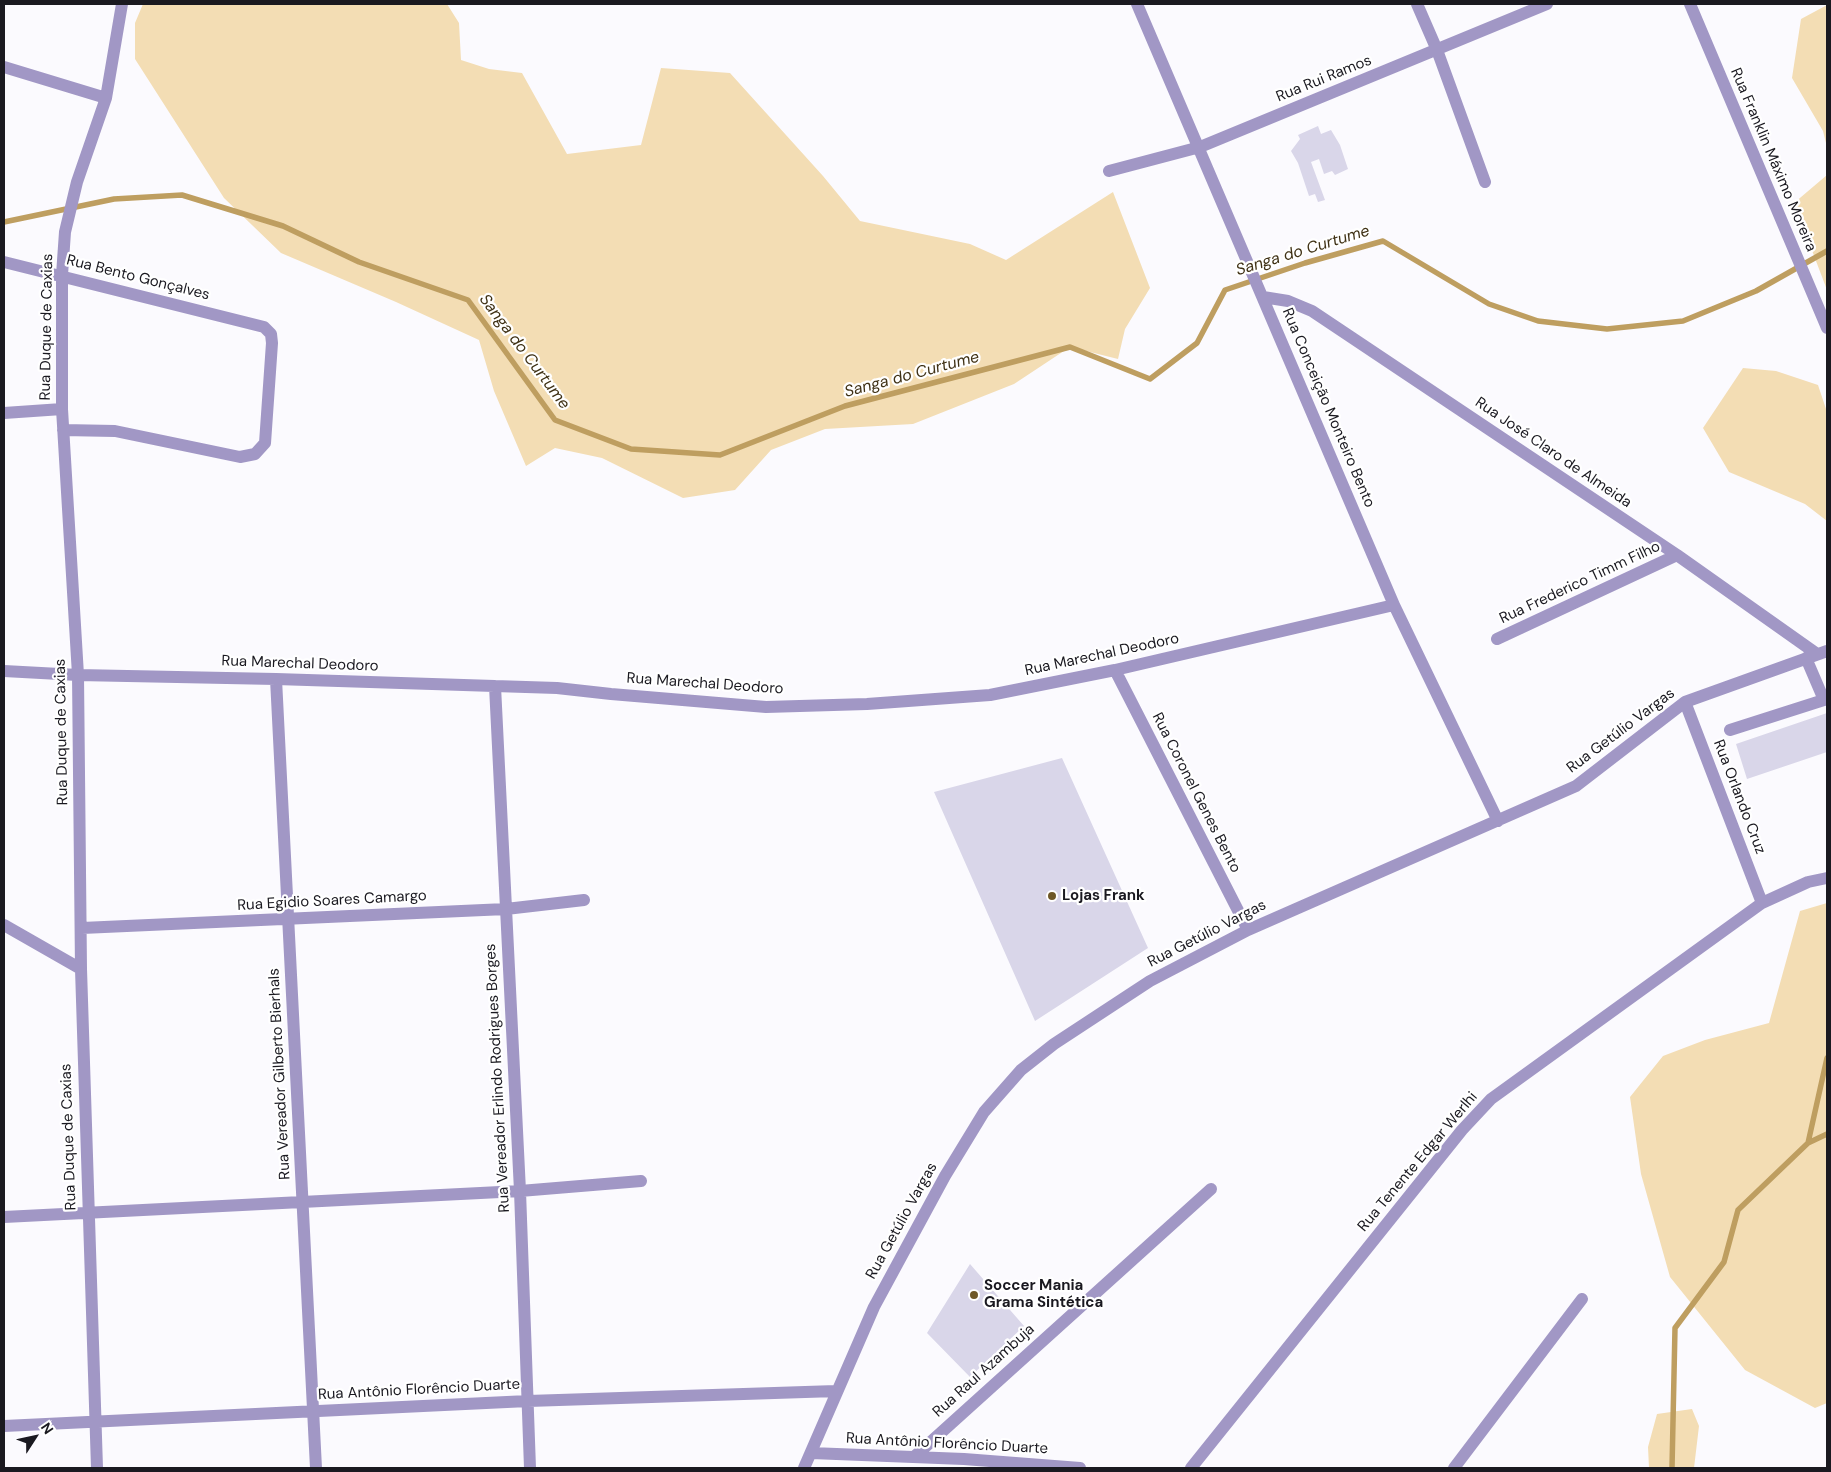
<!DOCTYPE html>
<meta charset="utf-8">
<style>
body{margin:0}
#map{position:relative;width:1831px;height:1472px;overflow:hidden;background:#fbfafe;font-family:"DM Sans",sans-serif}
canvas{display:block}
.frame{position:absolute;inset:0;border:5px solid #1a1920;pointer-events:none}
.north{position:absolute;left:10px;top:1412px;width:50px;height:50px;-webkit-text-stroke:4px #fff;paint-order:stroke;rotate:55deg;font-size:14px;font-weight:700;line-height:20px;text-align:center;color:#1a1920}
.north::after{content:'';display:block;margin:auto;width:18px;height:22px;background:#1a1920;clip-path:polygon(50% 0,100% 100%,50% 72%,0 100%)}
</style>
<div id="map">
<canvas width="1831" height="1472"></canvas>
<div class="frame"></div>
<div class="north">N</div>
</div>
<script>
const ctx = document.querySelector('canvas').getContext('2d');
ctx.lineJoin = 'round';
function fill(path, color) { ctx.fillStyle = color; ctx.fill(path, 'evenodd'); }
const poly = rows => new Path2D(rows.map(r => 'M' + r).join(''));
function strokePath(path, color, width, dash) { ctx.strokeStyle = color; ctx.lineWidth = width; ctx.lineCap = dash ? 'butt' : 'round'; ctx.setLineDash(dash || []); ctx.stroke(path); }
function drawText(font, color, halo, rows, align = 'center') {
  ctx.font = font + ' "DM Sans",sans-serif'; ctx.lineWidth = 4.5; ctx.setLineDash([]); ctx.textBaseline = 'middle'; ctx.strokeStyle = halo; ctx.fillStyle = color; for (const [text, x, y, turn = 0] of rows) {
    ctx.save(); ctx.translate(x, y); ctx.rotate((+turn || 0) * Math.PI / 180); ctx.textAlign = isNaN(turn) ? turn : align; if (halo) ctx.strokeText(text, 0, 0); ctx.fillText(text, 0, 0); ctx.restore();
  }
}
fill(poly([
 [143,4,447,4,459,23,461,60,489,69,522,73,567,154,641,145,661,68,730,73,823,176,860,221,970,244,1006,260,1113,192,1150,288,1125,329,1118,359,1070,347,1014,384,913,424,825,429,771,450,735,490,683,498,602,458,555,448,526,466,494,391,479,340,396,302,281,253,224,198,135,59,135,23],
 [1827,5,1827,147,1823,131,1792,78,1801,19],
 [1827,175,1827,290,1794,203],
 [1743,368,1776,371,1818,385,1827,412,1827,521,1805,504,1729,472,1703,428],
 [1827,903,1827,1403,1815,1408,1745,1370,1670,1277,1641,1174,1630,1097,1663,1056,1705,1040,1769,1023,1800,911],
 [1692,1409,1699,1426,1694,1468,1649,1468,1648,1447,1657,1414]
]), '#f3ddb4');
strokePath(poly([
 [4,222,114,199,182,195,283,226,359,262,468,300,555,420,631,449,720,455,845,406,1070,347,1150,379,1197,343,1225,290,1305,263,1383,241,1489,304,1538,321,1607,329,1683,321,1756,291,1827,251],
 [1808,1143,1827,1058],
 [1672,1468,1675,1328,1724,1262,1738,1210,1808,1143,1827,1134]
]), '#be9e60', 5.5);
fill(poly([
 [1318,126,1321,134,1331,130,1340,145,1348,169,1335,175,1332,171,1324,174,1319,159,1311,162,1325,200,1318,202,1315,194,1309,196,1298,163,1291,151,1300,139,1298,135],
 [1827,713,1827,752,1747,779,1736,744],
 [1062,758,1148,948,1035,1021,934,792],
 [970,1264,1024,1326,970,1377,927,1333]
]), '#d9d6e9');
strokePath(poly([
 [1137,4,1394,605,1498,821],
 [1417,4,1437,50,1485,182],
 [1690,4,1827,328],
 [4,67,106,98],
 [1109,171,1200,147,1547,4],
 [4,262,264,327,271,334,272,343,265,443,255,454,240,457,115,431,63,430],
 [1263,297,1288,301,1312,311,1677,555,1817,654],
 [4,413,62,409],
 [1497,639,1677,555],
 [1806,658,1824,700],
 [1115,670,1248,930],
 [4,671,78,675,276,679,557,688,611,694,766,707,867,704,990,695,1115,670,1394,605],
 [276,679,316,1468],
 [495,686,520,1191,530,1468],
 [1685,702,1762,903],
 [1730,730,1827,699],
 [4,925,81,969],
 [82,928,506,909,584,900],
 [4,1217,520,1191,641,1181],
 [4,1426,528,1401,836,1391],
 [811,1453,964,1459,1080,1468],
 [914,1457,1211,1189],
 [97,1468,81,969,78,675,62,409,62,275,65,232,77,182,106,98,122,4],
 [804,1468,874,1307,945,1176,984,1112,1021,1070,1054,1044,1150,981,1248,930,1576,786,1685,702,1827,651],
 [1191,1468,1462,1130,1491,1099,1762,903,1808,882,1827,878],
 [1454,1468,1582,1299]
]), '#a197c5', 12);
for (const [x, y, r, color] of [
 [1052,896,5,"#6e5727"],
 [974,1295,5,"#6e5727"]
]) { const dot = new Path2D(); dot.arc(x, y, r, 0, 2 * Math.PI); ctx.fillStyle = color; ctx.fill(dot); strokePath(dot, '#fff', 2); }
drawText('15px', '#1a1920', '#fff', [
 ["Rua Rui Ramos",1324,79,-22],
 ["Rua Franklin Máximo Moreira",1773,160,67],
 ["Rua Bento Gonçalves",138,278,14],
 ["Rua Duque de Caxias",47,327,-89],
 ["Rua Conceição Monteiro Bento",1328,408,67],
 ["Rua José Claro de Almeida",1553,453,34],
 ["Rua Frederico Timm Filho",1580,583,-25],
 ["Rua Marechal Deodoro",1102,655,-12],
 ["Rua Marechal Deodoro",300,664,2],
 ["Rua Marechal Deodoro",705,684,4],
 ["Rua Getúlio Vargas",1621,731,-37],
 ["Rua Duque de Caxias",62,732,-91],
 ["Rua Coronel Genes Bento",1196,793,63],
 ["Rua Orlando Cruz",1739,797,69],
 ["Rua Egidio Soares Camargo",332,901,-3],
 ["Rua Getúlio Vargas",1207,934,-27],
 ["Rua Vereador Gilberto Bierhals",280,1074,-93],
 ["Rua Vereador Erlindo Rodrigues Borges",498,1078,-93],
 ["Rua Duque de Caxias",69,1137,-92],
 ["Rua Tenente Edgar Werlhi",1418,1162,-50],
 ["Rua Getúlio Vargas",902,1221,-61],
 ["Rua Raul Azambuja",984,1371,-42],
 ["Rua Antônio Florêncio Duarte",419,1390,-3],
 ["Rua Antônio Florêncio Duarte",947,1444,3]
]);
drawText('bold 15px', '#1a1920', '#fff', [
 ["Lojas Frank",1062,896],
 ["Soccer Mania",984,1286],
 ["Grama Sintética",984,1303]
], 'left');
drawText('italic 16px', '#3f3115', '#fff', [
 ["Sanga do Curtume",1303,251,-17],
 ["Sanga do Curtume",524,352,53],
 ["Sanga do Curtume",912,375,-15]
]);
</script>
